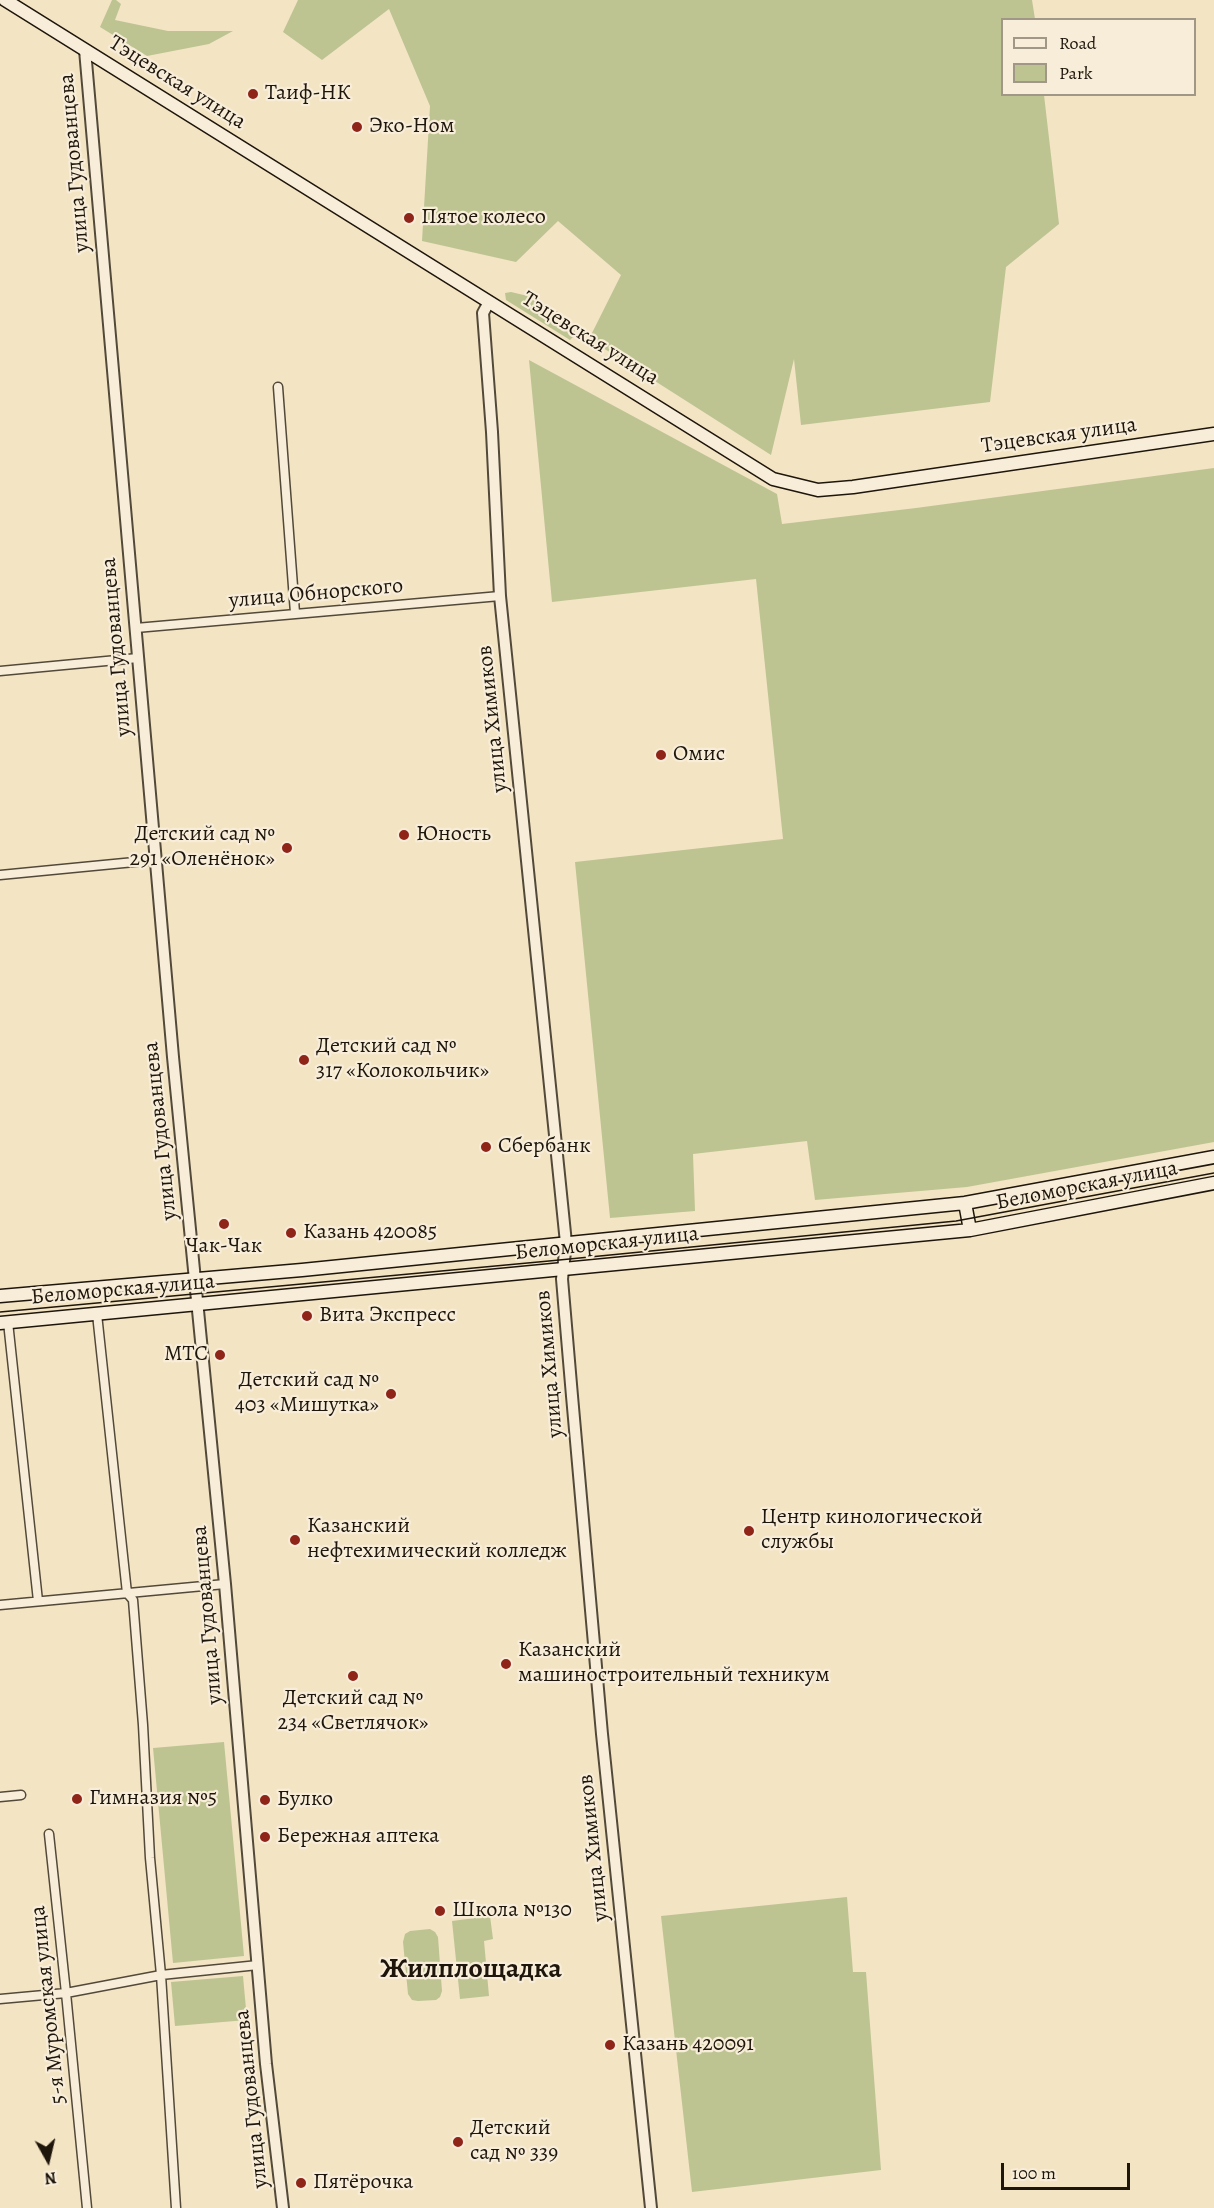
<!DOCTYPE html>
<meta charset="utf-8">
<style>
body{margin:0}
#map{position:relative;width:1214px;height:2208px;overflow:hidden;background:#f3e4c4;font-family:Alegreya,serif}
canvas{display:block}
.legend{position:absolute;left:1001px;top:18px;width:195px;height:78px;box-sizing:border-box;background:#f7edd9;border:2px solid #a09787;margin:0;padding:8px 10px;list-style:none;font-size:18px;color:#1e150b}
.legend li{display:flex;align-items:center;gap:12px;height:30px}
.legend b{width:30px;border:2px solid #a09787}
.north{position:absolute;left:18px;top:2130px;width:60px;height:60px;-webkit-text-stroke:4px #f7edd9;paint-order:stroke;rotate:172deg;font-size:16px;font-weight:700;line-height:24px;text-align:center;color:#1e150b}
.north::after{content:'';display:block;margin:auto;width:21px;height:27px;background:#1e150b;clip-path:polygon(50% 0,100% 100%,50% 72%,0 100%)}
.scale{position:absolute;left:1001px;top:2163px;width:129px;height:27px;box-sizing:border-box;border:3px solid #1e150b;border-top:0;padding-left:8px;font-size:18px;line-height:21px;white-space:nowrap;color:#1e150b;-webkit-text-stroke:4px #f7edd9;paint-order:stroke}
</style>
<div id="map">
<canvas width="1214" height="2208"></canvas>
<ul class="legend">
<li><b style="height:8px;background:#f7edd9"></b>Road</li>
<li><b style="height:16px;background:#bdc492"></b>Park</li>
</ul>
<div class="north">N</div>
<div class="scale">100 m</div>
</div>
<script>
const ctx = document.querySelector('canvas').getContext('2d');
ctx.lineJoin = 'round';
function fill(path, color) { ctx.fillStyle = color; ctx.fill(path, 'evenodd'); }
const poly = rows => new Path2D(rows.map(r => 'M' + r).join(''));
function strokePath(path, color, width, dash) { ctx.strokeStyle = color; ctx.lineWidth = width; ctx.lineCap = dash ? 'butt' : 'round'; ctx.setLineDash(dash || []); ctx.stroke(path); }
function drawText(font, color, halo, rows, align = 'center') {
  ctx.font = font + ' Alegreya,serif'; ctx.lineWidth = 4.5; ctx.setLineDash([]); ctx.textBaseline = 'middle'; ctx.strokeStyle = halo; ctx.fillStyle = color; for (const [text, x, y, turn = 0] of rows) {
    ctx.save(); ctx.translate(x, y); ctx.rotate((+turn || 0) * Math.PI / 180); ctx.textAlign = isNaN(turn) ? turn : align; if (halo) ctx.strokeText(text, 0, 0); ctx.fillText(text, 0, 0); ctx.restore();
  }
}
fill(poly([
 [112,0,116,0,121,4,115,20,168,31,233,31,209,44,147,56,100,27],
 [298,0,1032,0,1035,19,1002,20,1002,94,1044,95,1059,224,1006,267,990,402,801,425,794,359,771,455,589,339,621,275,558,221,516,262,422,241,430,106,389,9,322,60,283,32],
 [511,292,532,297,560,313,575,331,574,336,570,340,506,300,505,293],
 [529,360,777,494,782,524,916,508,1214,468,1214,1142,967,1187,815,1200,807,1141,693,1154,695,1211,610,1218,575,862,783,839,756,579,552,602],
 [224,1742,244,1956,173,1963,153,1748],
 [847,1897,853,1972,866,1972,881,2170,692,2192,661,1916],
 [490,1916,493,1939,484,1941,489,1996,460,1999,452,1921],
 [430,1929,435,1932,438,1937,442,1991,440,1997,436,2000,418,2001,412,2000,408,1994,403,1942,405,1934,410,1931],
 [243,1976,247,2020,175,2026,171,1982]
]), '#bdc492');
const minor = poly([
 [278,387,295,613],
 [136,628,500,596],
 [0,671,138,658],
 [0,875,155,860],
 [97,1314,127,1593,133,1600,143,1725,150,1858,161,1975,176,2208],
 [8,1322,38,1601],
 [0,1605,225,1584],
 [0,1797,21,1795],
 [49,1834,66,1993,87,2208],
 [0,1999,66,1993,161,1975,258,1965]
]);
const tertiary = poly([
 [85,50,173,1057,225,1584,266,2064,283,2208],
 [489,302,483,313,492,432,500,596,566,1243,562,1279,572,1396,602,1734,651,2208]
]);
const secondary = poly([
 [5,0,773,479,818,490,853,487,1214,434],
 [965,1203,970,1230],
 [0,1296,302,1270,965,1203,1214,1157],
 [0,1323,970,1230,1214,1183]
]);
strokePath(minor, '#534939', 11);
strokePath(tertiary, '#534939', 14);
strokePath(secondary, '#1e150b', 15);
strokePath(minor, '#f7edd9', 8);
strokePath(tertiary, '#f7edd9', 10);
strokePath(secondary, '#f7edd9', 12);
strokePath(poly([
 [0,1312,549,1261,956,1221,1214,1173]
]), '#1e150b', 1.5);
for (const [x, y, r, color] of [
 [253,94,6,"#8f2418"],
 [357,127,6,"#8f2418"],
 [409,218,6,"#8f2418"],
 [661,755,6,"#8f2418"],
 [404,835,6,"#8f2418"],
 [287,848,6,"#8f2418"],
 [304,1060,6,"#8f2418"],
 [486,1147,6,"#8f2418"],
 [224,1224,6,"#8f2418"],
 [291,1233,6,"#8f2418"],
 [307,1316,6,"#8f2418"],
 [220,1355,6,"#8f2418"],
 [391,1394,6,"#8f2418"],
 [749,1531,6,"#8f2418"],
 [295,1540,6,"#8f2418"],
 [506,1664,6,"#8f2418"],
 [353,1676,6,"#8f2418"],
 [77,1799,6,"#8f2418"],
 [265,1800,6,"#8f2418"],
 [265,1837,6,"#8f2418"],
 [440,1911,6,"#8f2418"],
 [610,2045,6,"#8f2418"],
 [458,2142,6,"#8f2418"],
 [301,2183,6,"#8f2418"]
]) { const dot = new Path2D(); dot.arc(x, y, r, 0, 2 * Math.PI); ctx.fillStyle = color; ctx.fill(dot); strokePath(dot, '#f7edd9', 2); }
drawText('22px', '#1e150b', '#f7edd9', [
 ["Тэцевская улица",177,83,32],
 ["улица Гудованцева",75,163,-95],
 ["Тэцевская улица",590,339,32],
 ["Тэцевская улица",1059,436,-8],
 ["улица Обнорского",316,594,-5],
 ["улица Гудованцева",117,647,-95],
 ["улица Химиков",493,719,-96],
 ["улица Гудованцева",161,1131,-96],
 ["Беломорская улица",1087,1186,-11],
 ["Беломорская улица",607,1244,-6],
 ["Беломорская улица",123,1290,-5],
 ["улица Химиков",550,1364,-95],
 ["улица Гудованцева",208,1615,-95],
 ["улица Химиков",594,1848,-96],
 ["5-я Муромская улица",49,2005,-96],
 ["улица Гудованцева",252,2099,-96]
]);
drawText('22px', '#1e150b', '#f7edd9', [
 ["Таиф-НК",265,94],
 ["Эко-Ном",369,127],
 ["Пятое колесо",421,218],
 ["Омис",673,755],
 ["Детский сад №",275,835,"right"],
 ["291 «Оленёнок»",275,860,"right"],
 ["Юность",416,835],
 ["Детский сад №",316,1047],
 ["317 «Колокольчик»",316,1072],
 ["Сбербанк",498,1147],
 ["Казань 420085",303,1233],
 ["Чак-Чак",224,1247,"center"],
 ["Вита Экспресс",319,1316],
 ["МТС",208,1355,"right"],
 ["Детский сад №",379,1381,"right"],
 ["403 «Мишутка»",379,1406,"right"],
 ["Центр кинологической",761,1518],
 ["службы",761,1543],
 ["Казанский",307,1527],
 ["нефтехимический колледж",307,1552],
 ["Казанский",518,1651],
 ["машиностроительный техникум",518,1676],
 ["Детский сад №",353,1699,"center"],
 ["234 «Светлячок»",353,1724,"center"],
 ["Гимназия №5",89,1799],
 ["Булко",277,1800],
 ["Бережная аптека",277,1837],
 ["Школа №130",452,1911],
 ["Казань 420091",622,2045],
 ["Детский",470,2129],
 ["сад № 339",470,2154],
 ["Пятёрочка",313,2183]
], 'left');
drawText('bold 28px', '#1e150b', '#f7edd9', [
 ["Жилплощадка",471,1970]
]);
</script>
